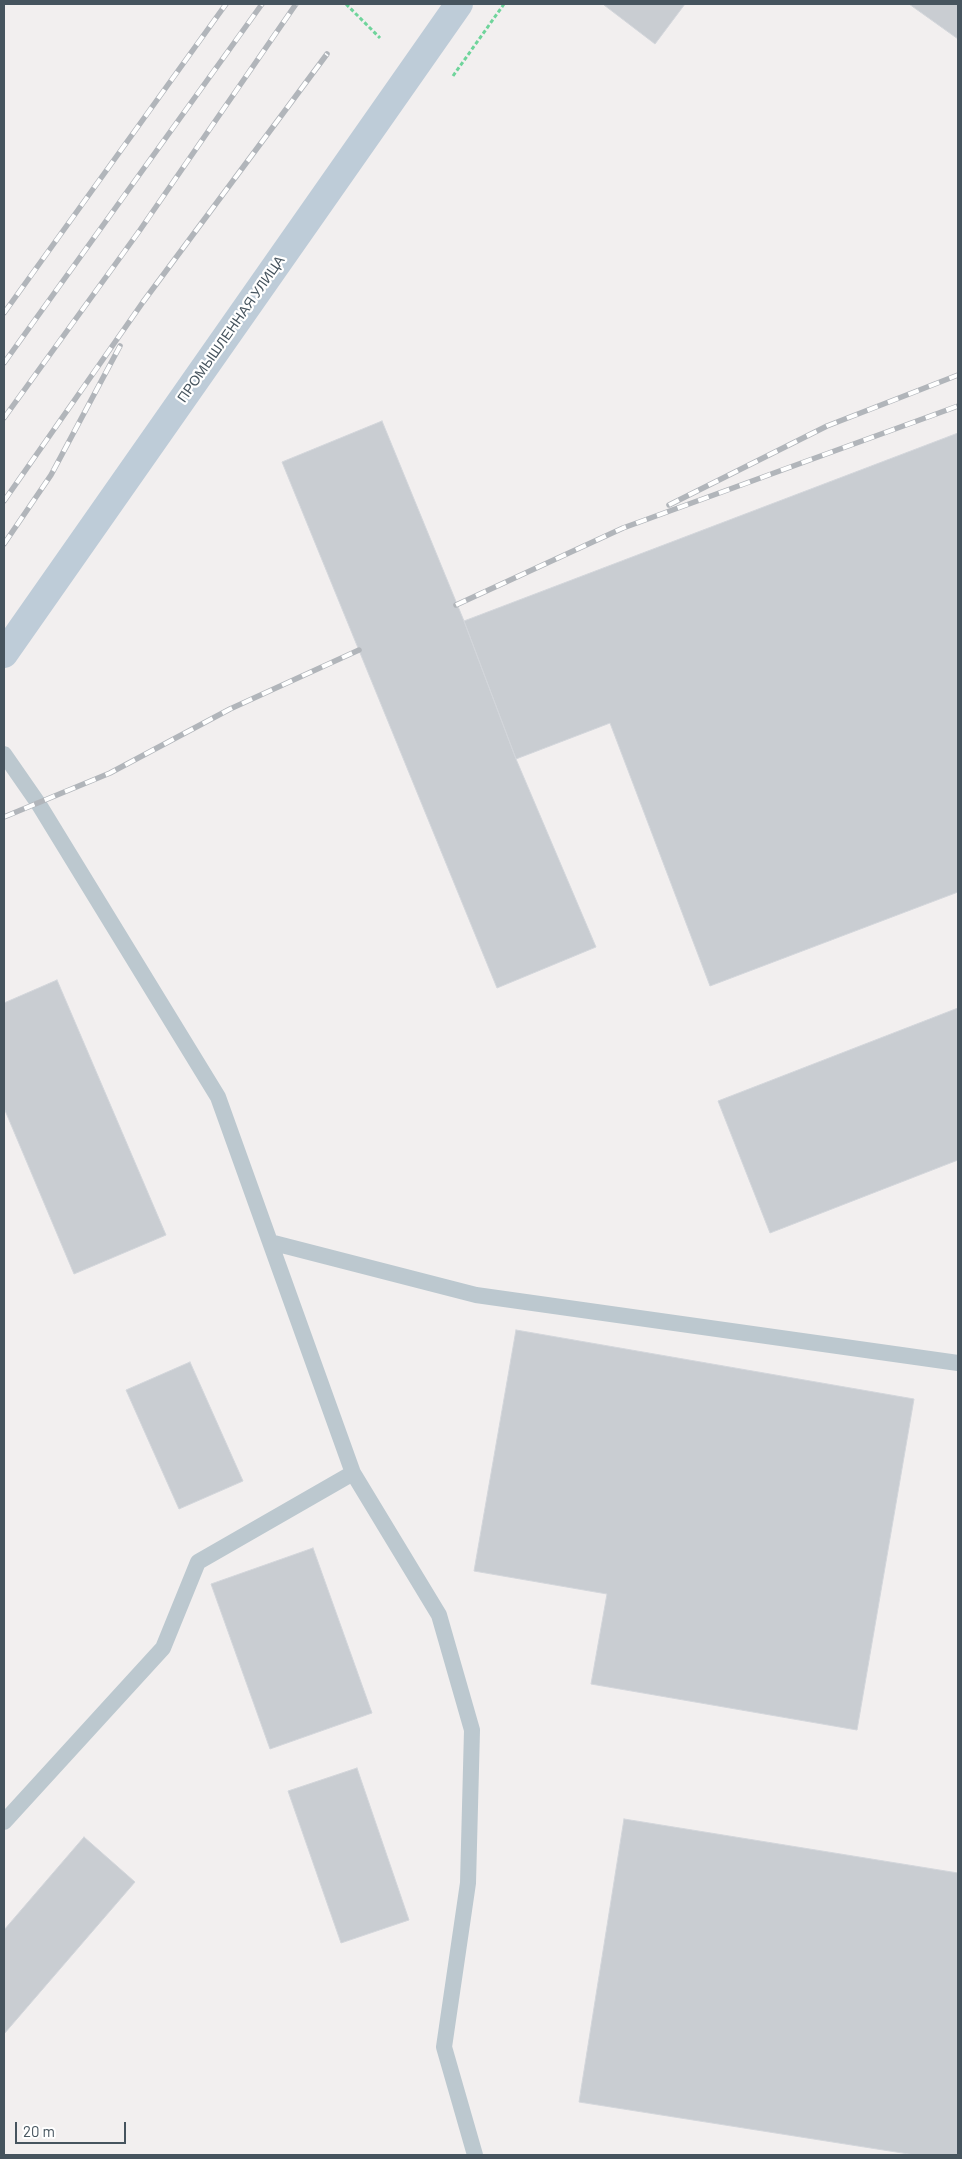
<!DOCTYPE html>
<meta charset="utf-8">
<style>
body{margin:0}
#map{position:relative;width:962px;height:2159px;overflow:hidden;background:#f2efef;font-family:Barlow,sans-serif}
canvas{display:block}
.frame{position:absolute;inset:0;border:5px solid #46545e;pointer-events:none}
.scale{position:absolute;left:15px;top:2122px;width:111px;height:22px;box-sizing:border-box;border:2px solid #46545e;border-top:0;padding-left:6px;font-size:15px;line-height:18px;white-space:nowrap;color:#46545e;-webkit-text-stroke:4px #fff;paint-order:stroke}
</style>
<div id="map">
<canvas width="962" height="2159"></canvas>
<div class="frame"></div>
<div class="scale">20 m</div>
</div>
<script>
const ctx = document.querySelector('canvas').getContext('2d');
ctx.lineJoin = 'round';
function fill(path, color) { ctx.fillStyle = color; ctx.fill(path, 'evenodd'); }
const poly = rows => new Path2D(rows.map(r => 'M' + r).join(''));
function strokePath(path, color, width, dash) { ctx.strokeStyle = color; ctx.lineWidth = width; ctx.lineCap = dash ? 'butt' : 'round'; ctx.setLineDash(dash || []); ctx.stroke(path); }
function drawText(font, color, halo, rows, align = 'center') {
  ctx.font = font + ' Barlow,sans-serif'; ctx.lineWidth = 4.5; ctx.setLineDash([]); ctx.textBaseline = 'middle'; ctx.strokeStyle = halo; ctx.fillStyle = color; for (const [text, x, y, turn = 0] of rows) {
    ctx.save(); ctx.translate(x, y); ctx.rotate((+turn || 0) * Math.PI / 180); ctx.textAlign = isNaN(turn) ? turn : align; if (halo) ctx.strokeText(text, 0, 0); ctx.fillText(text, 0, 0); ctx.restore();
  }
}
const building = poly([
 [605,4,685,4,655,44,604,5,605,4],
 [909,4,958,4,958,39,909,4],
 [382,421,464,621,516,759,596,947,497,988,282,462,382,421],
 [958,433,958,892,710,986,610,723,516,759,464,621,958,433],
 [57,980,166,1235,74,1274,4,1108,4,1003,57,980],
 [958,1008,958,1160,770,1233,718,1101,958,1008],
 [516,1330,914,1399,857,1730,591,1684,607,1594,474,1571,516,1330],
 [190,1362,243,1481,179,1509,126,1390,190,1362],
 [313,1548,372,1713,270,1749,211,1584,313,1548],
 [357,1768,409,1920,341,1943,288,1791,357,1768],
 [624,1819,958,1873,958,2155,915,2155,579,2102,624,1819],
 [84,1837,135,1882,4,2034,4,1930,84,1837]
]);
fill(building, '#c9cdd2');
strokePath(building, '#d3d6db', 1);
strokePath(poly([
 [346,4,380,38],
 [453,76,504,4]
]), '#6fd49b', 3, [4, 2.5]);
strokePath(poly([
 [4,754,38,803,218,1097,270,1242,476,1295,958,1363],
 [270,1242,353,1473,439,1615,472,1730,468,1883,444,2047,475,2155],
 [4,1822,163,1648,198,1562,353,1473]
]), '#bcc8cf', 16);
strokePath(poly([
 [4,654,459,4]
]), '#beccd8', 28);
const rail = poly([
 [4,313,226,4],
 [4,363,262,4],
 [4,418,140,230,296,4],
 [4,501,143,302,327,54],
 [669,505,827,426,958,375],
 [4,544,51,475,120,346],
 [456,605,623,528,958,406],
 [4,817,110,773,230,709,359,650]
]);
strokePath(rail, '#b1b5ba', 5.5);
strokePath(rail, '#fff', 4, [11]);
drawText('14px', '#46545e', '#fff', [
 ["ПРОМЫШЛЕННАЯ УЛИЦА",231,329,-55]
]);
</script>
